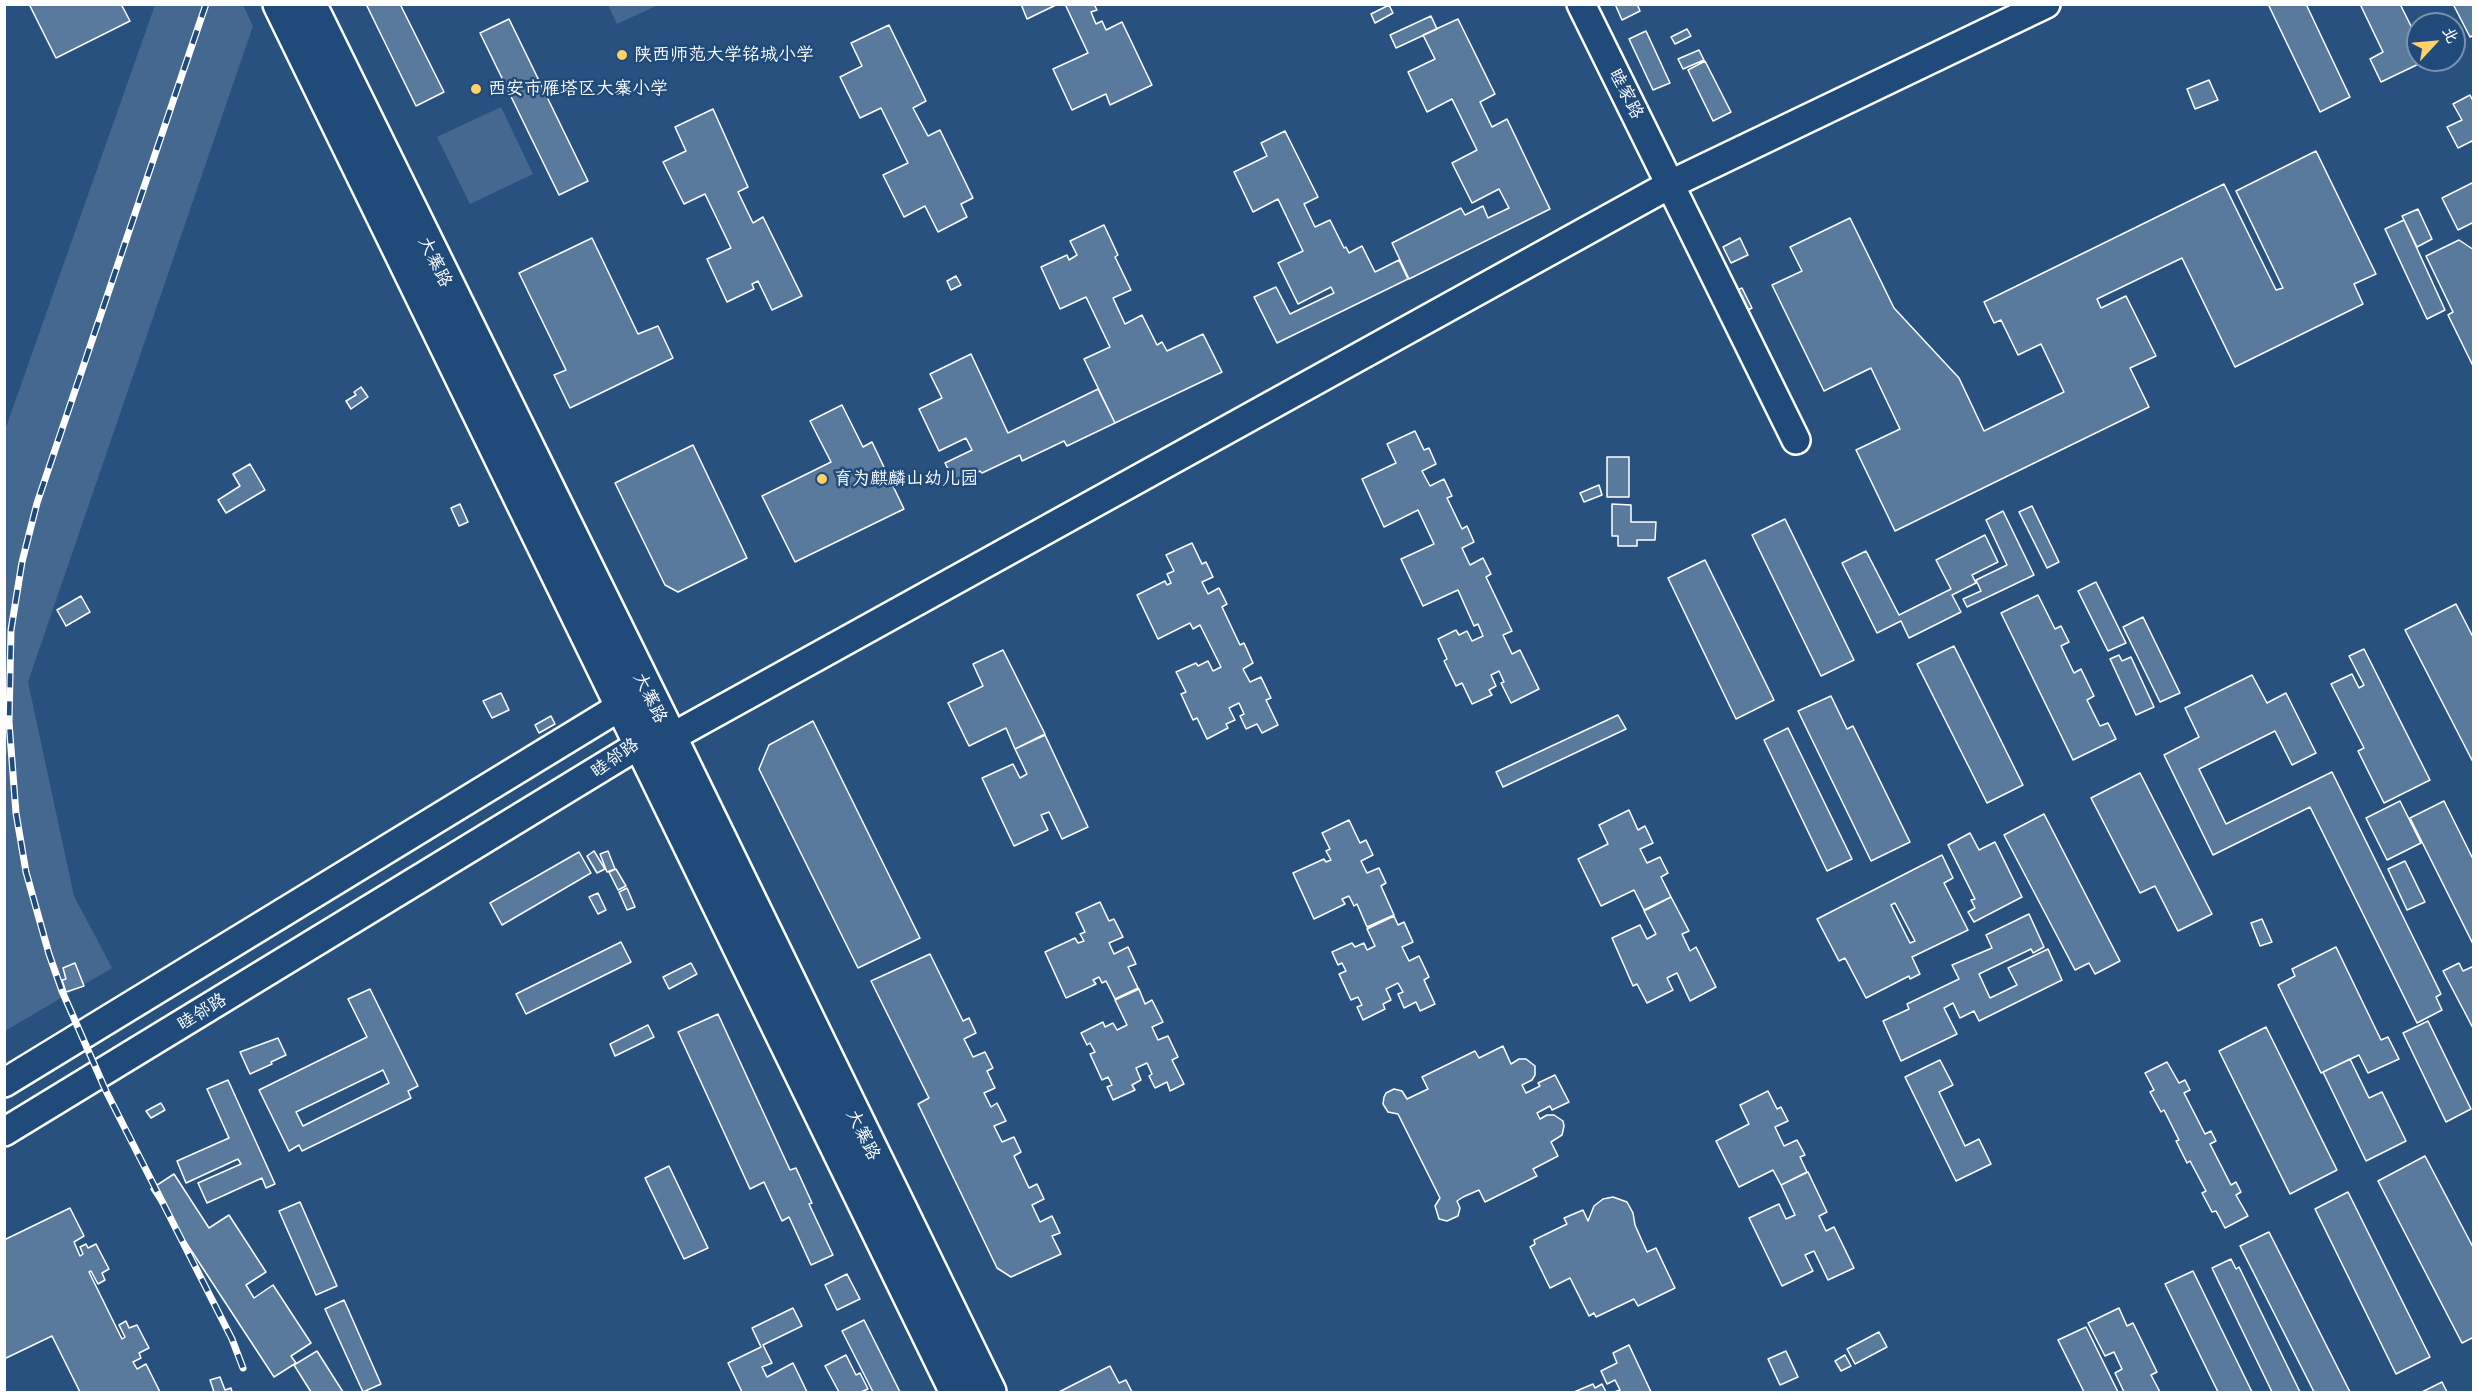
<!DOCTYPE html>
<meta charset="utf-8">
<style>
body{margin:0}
#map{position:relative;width:2478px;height:1397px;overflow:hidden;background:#28517f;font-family:"Comic Neue","LXGW WenKai TC",sans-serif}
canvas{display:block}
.frame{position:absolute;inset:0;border:6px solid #fff;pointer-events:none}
.north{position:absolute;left:2406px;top:12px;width:60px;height:60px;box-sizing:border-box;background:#1f4a7a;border:2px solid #7992af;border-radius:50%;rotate:64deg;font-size:16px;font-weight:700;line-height:24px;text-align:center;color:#fff}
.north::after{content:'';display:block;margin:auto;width:21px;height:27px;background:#ffd166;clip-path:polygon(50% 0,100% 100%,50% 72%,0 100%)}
</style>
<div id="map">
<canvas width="2478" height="1397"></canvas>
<div class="frame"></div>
<div class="north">北</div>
</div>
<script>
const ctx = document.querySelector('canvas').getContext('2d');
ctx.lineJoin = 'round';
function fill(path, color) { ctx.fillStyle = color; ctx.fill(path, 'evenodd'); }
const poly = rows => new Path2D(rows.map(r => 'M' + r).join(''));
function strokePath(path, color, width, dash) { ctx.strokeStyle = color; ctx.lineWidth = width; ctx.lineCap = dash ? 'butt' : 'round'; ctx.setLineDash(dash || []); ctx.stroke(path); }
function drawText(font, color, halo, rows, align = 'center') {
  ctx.font = font + ' "Comic Neue","LXGW WenKai TC",sans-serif'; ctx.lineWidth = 5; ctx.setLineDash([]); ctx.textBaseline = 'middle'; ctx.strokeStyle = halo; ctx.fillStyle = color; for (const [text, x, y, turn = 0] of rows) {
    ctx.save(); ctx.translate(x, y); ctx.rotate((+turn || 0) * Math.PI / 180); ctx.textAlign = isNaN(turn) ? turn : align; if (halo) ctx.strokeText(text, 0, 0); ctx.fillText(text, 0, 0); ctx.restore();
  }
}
fill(poly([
 [155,5,243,5,253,26,28,682,74,896,112,968,5,1031,5,430],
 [608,5,658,5,617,24],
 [501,107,533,174,470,204,437,137]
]), '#446890');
const building = poly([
 [29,4,121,4,130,21,56,58,29,4],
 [366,4,400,4,444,92,416,106,366,4],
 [1021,4,1058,4,1027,19,1021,4],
 [1065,4,1094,4,1097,10,1091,12,1096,24,1102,21,1106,30,1122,22,1152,85,1110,105,1106,94,1072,110,1053,69,1088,53,1065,4],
 [1615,4,1637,4,1640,11,1622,20,1615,4],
 [2268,4,2306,4,2350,97,2320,112,2268,4],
 [2360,4,2400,4,2418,40,2418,60,2427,60,2381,82,2370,59,2383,52,2360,4],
 [2453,4,2474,4,2474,35,2470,37,2453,4],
 [1389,5,1393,13,1375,23,1371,14,1389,5],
 [1431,16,1437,29,1396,48,1390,35,1431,16],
 [509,19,588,181,559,195,480,33,509,19],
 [1458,19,1495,94,1480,102,1492,127,1507,119,1550,209,1409,279,1392,243,1461,208,1465,215,1483,206,1488,218,1509,208,1499,189,1472,203,1452,163,1477,150,1452,99,1427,112,1408,72,1435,59,1423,35,1458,19],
 [889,25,926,101,913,108,928,136,940,130,973,198,961,204,967,217,938,232,925,206,904,217,883,175,908,163,881,108,860,118,840,77,862,66,851,43,889,25],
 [1687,29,1691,36,1675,44,1671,37,1687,29],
 [1646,31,1670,83,1653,90,1629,39,1646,31],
 [1699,50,1704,60,1683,69,1678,59,1699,50],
 [1705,61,1731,112,1713,121,1688,70,1705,61],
 [2209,80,2218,100,2195,109,2187,89,2209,80],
 [2470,95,2474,103,2474,140,2458,148,2447,127,2462,120,2453,104,2470,95],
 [713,109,748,187,738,192,753,223,763,217,802,296,772,310,758,281,752,284,754,289,727,302,707,259,731,248,705,194,684,204,663,162,686,151,675,127,713,109],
 [1285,131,1318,197,1304,204,1315,227,1330,220,1344,248,1346,247,1349,253,1362,246,1375,272,1399,260,1408,279,1277,343,1254,297,1276,287,1290,314,1334,293,1331,287,1298,304,1278,263,1303,251,1278,199,1253,212,1234,172,1267,156,1261,143,1285,131],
 [2316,151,2376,274,2354,284,2363,304,2235,367,2182,258,2097,299,2101,308,2126,296,2156,356,2130,368,2149,407,1895,531,1856,450,1900,429,1871,368,1824,391,1772,285,1802,271,1790,247,1850,218,1894,308,1959,378,1984,431,2064,392,2041,344,2018,355,2001,320,1994,323,1984,302,2224,184,2276,290,2283,288,2236,191,2316,151],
 [2474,182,2474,222,2458,230,2442,198,2474,182],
 [2418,209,2432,239,2417,247,2402,216,2418,209],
 [2404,220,2445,310,2427,319,2385,229,2404,220],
 [1104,225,1118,255,1115,257,1131,290,1113,298,1125,324,1142,315,1157,345,1162,342,1167,351,1203,334,1222,372,1115,423,1084,359,1110,347,1086,297,1060,309,1041,267,1067,255,1069,260,1077,255,1070,241,1104,225],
 [592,238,638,334,658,326,673,358,570,408,554,375,566,370,519,273,592,238],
 [1740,238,1748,255,1731,263,1723,247,1740,238],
 [2459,240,2474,250,2474,368,2448,315,2453,312,2426,256,2459,240],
 [956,276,961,285,951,290,947,281,956,276],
 [1742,288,1752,308,1740,314,1730,293,1742,288],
 [971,354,1008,433,1098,389,1115,423,1067,446,1064,441,1022,461,1020,455,982,473,980,471,955,483,945,463,972,450,966,438,939,451,919,409,942,398,930,374,971,354],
 [361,387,368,397,351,409,346,401,356,395,354,392,361,387],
 [842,405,863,447,872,442,904,509,795,562,762,496,831,462,810,421,842,405],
 [1415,431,1424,450,1429,448,1436,464,1422,471,1430,486,1444,479,1452,496,1447,498,1462,529,1467,526,1474,542,1462,548,1470,565,1483,558,1491,574,1486,577,1512,631,1503,635,1512,654,1520,650,1539,689,1511,703,1501,683,1504,682,1499,671,1491,675,1496,686,1489,690,1492,695,1472,704,1462,683,1456,686,1444,661,1447,659,1438,639,1456,630,1459,635,1467,631,1472,641,1483,636,1478,624,1474,626,1458,590,1423,606,1401,559,1434,544,1418,510,1384,527,1362,479,1396,463,1387,444,1415,431],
 [693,445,747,558,678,592,665,585,615,483,693,445],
 [1607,457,1629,457,1629,497,1607,497,1607,457],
 [250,464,265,490,226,513,218,500,240,486,233,474,250,464],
 [1599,485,1602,495,1584,502,1580,493,1599,485],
 [460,504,468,522,459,526,451,508,460,504],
 [1612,504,1631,505,1631,522,1656,522,1655,540,1637,540,1637,546,1618,546,1618,536,1612,536,1612,504],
 [2032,506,2059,562,2047,568,2019,512,2032,506],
 [2003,511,2034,575,1967,607,1963,599,1981,591,1976,580,2007,565,1986,520,2003,511],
 [1785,519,1854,660,1821,676,1752,535,1785,519],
 [1985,535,1998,562,1972,575,1976,583,1952,595,1961,612,1909,638,1901,621,1877,633,1842,563,1866,551,1899,615,1951,589,1936,560,1985,535],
 [1192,543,1202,564,1206,562,1213,577,1202,582,1208,594,1219,588,1227,604,1222,607,1240,645,1244,643,1253,663,1243,669,1250,682,1261,677,1271,698,1266,700,1278,725,1262,733,1257,724,1246,729,1240,716,1244,714,1239,703,1229,708,1235,720,1226,724,1228,728,1207,739,1197,718,1193,720,1181,694,1186,692,1176,672,1196,663,1198,666,1208,661,1213,671,1221,667,1200,625,1193,629,1190,623,1158,639,1137,595,1165,581,1167,585,1171,583,1167,574,1174,571,1166,555,1192,543],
 [1705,560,1774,700,1736,719,1668,578,1705,560],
 [2096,582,2126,643,2108,651,2078,591,2096,582],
 [2038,595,2055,629,2061,626,2069,642,2061,646,2074,673,2081,669,2094,696,2087,700,2100,726,2108,723,2116,739,2073,760,2001,613,2038,595],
 [81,596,90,612,66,626,57,610,81,596],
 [2456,604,2474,639,2474,764,2405,630,2456,604],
 [2143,617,2180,693,2160,702,2123,627,2143,617],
 [1954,646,2023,785,1987,803,1917,664,1954,646],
 [2364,649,2430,780,2384,803,2358,751,2364,748,2331,684,2352,674,2359,688,2364,685,2349,656,2364,649],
 [1003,650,1045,734,1015,749,1006,728,969,746,948,703,983,686,973,664,1003,650],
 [2119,655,2122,661,2131,657,2154,707,2136,715,2110,659,2119,655],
 [2252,675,2267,703,2286,693,2316,753,2292,765,2275,731,2199,769,2226,824,2332,772,2441,994,2436,997,2442,1010,2417,1023,2310,807,2213,855,2164,755,2199,737,2185,708,2252,675],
 [501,693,509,710,492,718,483,701,501,693],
 [1831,696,1847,729,1853,726,1910,842,1871,861,1798,711,1831,696],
 [1618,715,1626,729,1503,787,1496,772,1618,715],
 [551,716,555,724,539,733,535,725,551,716],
 [813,721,920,938,858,968,759,769,769,745,813,721],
 [1788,728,1852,859,1827,871,1764,740,1788,728],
 [1045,735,1088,827,1062,839,1049,812,1041,815,1048,830,1014,846,982,778,1013,764,1020,778,1027,774,1015,749,1045,735],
 [2140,773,2212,914,2178,931,2155,886,2140,893,2091,798,2140,773],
 [2400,801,2421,843,2387,860,2366,818,2400,801],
 [2444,801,2474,861,2474,946,2410,818,2444,801],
 [1629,810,1638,830,1645,826,1653,843,1640,849,1647,863,1660,857,1668,873,1661,877,1671,897,1644,910,1634,890,1601,906,1578,859,1608,844,1599,825,1629,810],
 [2044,814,2120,961,2095,974,2089,963,2075,970,2004,835,2044,814],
 [1349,820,1360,843,1366,840,1373,855,1361,861,1367,873,1379,868,1386,883,1381,886,1394,915,1367,927,1357,904,1354,906,1349,896,1342,899,1345,904,1314,919,1293,873,1324,859,1326,862,1331,860,1326,851,1330,849,1322,833,1349,820],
 [1970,833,1979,850,1995,842,2022,897,1974,922,1968,912,1975,908,1971,900,1975,899,1948,845,1970,833],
 [594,851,605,869,597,873,587,856,594,851],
 [608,851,615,869,607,872,600,854,608,851],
 [579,852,591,873,502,925,490,903,579,852],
 [1942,855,1953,878,1944,883,1968,930,1912,957,1920,974,1910,979,1909,976,1866,998,1845,958,1839,961,1817,919,1942,855],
 [1895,903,1915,941,1910,943,1891,905,1895,903],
 [2405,861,2425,902,2407,910,2388,869,2405,861],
 [616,869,626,886,618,890,609,872,616,869],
 [627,888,635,907,627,910,619,892,627,888],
 [598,893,606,910,598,914,589,897,598,893],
 [1671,897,1689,931,1682,934,1690,951,1696,947,1716,987,1690,1001,1677,973,1667,978,1673,990,1647,1003,1637,984,1633,986,1612,938,1640,925,1647,939,1656,934,1644,911,1671,897],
 [1100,902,1109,921,1114,919,1123,937,1109,943,1114,954,1128,947,1136,964,1128,967,1138,988,1115,999,1106,981,1102,983,1099,977,1093,980,1096,984,1066,998,1045,952,1075,938,1078,943,1084,941,1080,934,1085,932,1076,913,1100,902],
 [2029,914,2044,947,2033,953,2031,949,1979,974,1990,998,2017,985,2008,968,2048,949,2062,980,1979,1021,1974,1011,1960,1018,1953,1003,1944,1008,1957,1034,1901,1061,1883,1021,1909,1009,1907,1004,1959,979,1952,965,1992,948,1986,935,2029,914],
 [1394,916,1398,925,1404,922,1413,942,1402,947,1409,961,1419,956,1429,977,1424,980,1435,1004,1420,1011,1416,1002,1404,1008,1398,994,1403,992,1398,983,1386,989,1391,1000,1383,1004,1385,1009,1363,1020,1357,1007,1362,1005,1358,997,1351,1000,1339,974,1346,971,1342,963,1338,965,1332,952,1352,943,1355,947,1364,943,1367,950,1375,946,1367,929,1394,916],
 [2262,919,2272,942,2260,946,2251,923,2262,919],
 [621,942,631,962,526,1014,516,994,621,942],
 [2336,947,2381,1040,2388,1037,2399,1059,2368,1073,2359,1055,2321,1073,2278,985,2295,976,2292,969,2336,947],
 [930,954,963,1021,969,1018,976,1033,964,1039,973,1057,985,1052,993,1068,987,1071,995,1088,984,1093,991,1107,997,1103,1006,1121,994,1126,1002,1142,1014,1137,1021,1152,1014,1156,1029,1188,1037,1184,1044,1199,1032,1205,1040,1222,1052,1216,1060,1233,1052,1236,1061,1254,1011,1277,997,1268,918,1104,929,1098,871,981,930,954],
 [75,963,84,986,66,992,62,980,66,979,63,968,75,963],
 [691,963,697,974,669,989,663,977,691,963],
 [2459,963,2463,971,2474,966,2474,1030,2443,971,2459,963],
 [370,989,418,1086,408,1091,411,1098,302,1151,299,1145,289,1151,259,1090,367,1037,348,999,370,989],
 [383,1070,389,1083,303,1126,296,1112,383,1070],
 [1139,989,1145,1004,1152,1000,1163,1022,1152,1027,1158,1040,1168,1036,1178,1057,1172,1060,1184,1084,1170,1091,1167,1082,1155,1088,1149,1076,1152,1074,1147,1063,1136,1068,1141,1080,1132,1085,1135,1090,1113,1100,1107,1087,1112,1085,1108,1077,1102,1080,1090,1054,1095,1052,1090,1043,1087,1045,1081,1033,1103,1022,1105,1027,1113,1023,1117,1030,1127,1025,1115,1000,1139,989],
 [718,1014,790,1170,796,1168,812,1203,809,1204,833,1255,811,1265,789,1217,782,1221,764,1182,750,1189,678,1032,718,1014],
 [2428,1021,2471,1109,2446,1122,2403,1033,2428,1021],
 [648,1025,654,1037,615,1056,610,1044,648,1025],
 [2266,1027,2337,1170,2290,1194,2219,1051,2266,1027],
 [278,1038,286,1055,271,1062,272,1064,250,1074,240,1052,278,1038],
 [1503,1046,1511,1064,1519,1059,1526,1059,1535,1066,1535,1075,1532,1080,1522,1085,1526,1093,1540,1086,1538,1083,1555,1075,1569,1102,1552,1110,1550,1106,1537,1113,1540,1119,1547,1115,1554,1115,1563,1121,1564,1126,1562,1135,1551,1142,1558,1156,1533,1169,1537,1176,1485,1202,1479,1190,1463,1197,1457,1201,1460,1208,1458,1216,1447,1221,1439,1219,1435,1206,1440,1198,1398,1114,1388,1112,1383,1104,1384,1097,1386,1093,1394,1089,1402,1091,1407,1099,1428,1089,1422,1077,1475,1051,1479,1058,1503,1046],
 [2350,1059,2369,1098,2382,1092,2406,1141,2366,1161,2323,1072,2350,1059],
 [1940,1060,1953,1085,1939,1092,1965,1146,1979,1139,1991,1164,1956,1181,1905,1077,1940,1060],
 [2167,1062,2179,1083,2185,1080,2190,1090,2184,1093,2205,1134,2211,1131,2216,1141,2210,1144,2231,1185,2236,1182,2241,1192,2236,1195,2248,1216,2225,1228,2216,1211,2212,1212,2202,1193,2206,1191,2190,1161,2187,1163,2176,1141,2179,1140,2164,1110,2161,1112,2150,1092,2154,1090,2145,1073,2167,1062],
 [228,1080,275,1184,266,1188,262,1178,207,1203,198,1183,241,1164,238,1159,186,1183,177,1161,229,1138,207,1089,228,1080],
 [1768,1091,1777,1109,1781,1107,1788,1121,1775,1127,1784,1146,1797,1140,1805,1155,1800,1157,1807,1172,1781,1185,1773,1170,1739,1187,1716,1141,1749,1124,1740,1105,1768,1091],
 [161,1103,165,1110,151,1118,146,1111,161,1103],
 [2425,1156,2474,1249,2474,1337,2462,1343,2378,1181,2425,1156],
 [669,1166,708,1248,684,1259,645,1178,669,1166],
 [1808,1172,1827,1212,1819,1216,1826,1231,1834,1227,1854,1268,1828,1280,1814,1251,1805,1255,1813,1271,1782,1286,1749,1218,1779,1204,1786,1219,1795,1215,1781,1185,1808,1172],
 [174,1174,209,1228,229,1215,266,1272,246,1285,254,1298,273,1285,311,1343,291,1356,296,1363,274,1377,151,1189,174,1174],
 [2348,1192,2430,1357,2396,1374,2315,1209,2348,1192],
 [1613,1197,1627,1202,1633,1213,1635,1225,1647,1252,1656,1248,1675,1288,1638,1306,1634,1299,1596,1317,1594,1313,1589,1316,1570,1278,1550,1288,1530,1247,1535,1244,1534,1240,1567,1224,1564,1218,1583,1210,1588,1221,1594,1206,1603,1199,1613,1197],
 [300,1202,337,1286,316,1295,279,1211,300,1202],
 [70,1208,84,1236,74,1242,80,1256,83,1254,80,1247,86,1244,88,1248,96,1244,109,1269,102,1273,105,1280,98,1284,91,1271,89,1272,122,1339,125,1337,119,1325,126,1321,129,1328,137,1325,149,1348,139,1353,141,1358,133,1362,137,1369,146,1364,160,1392,80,1392,52,1336,4,1359,4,1240,70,1208],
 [2269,1232,2350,1392,2314,1392,2240,1246,2269,1232],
 [2231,1259,2236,1269,2239,1267,2300,1392,2272,1392,2212,1268,2231,1259],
 [2193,1271,2252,1392,2218,1392,2165,1284,2193,1271],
 [847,1274,860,1299,837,1310,825,1285,847,1274],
 [344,1300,381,1384,363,1392,325,1309,344,1300],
 [793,1308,802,1326,763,1345,772,1363,762,1367,767,1377,793,1363,807,1392,742,1392,728,1363,761,1347,752,1328,793,1308],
 [2119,1308,2127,1326,2133,1323,2157,1372,2151,1375,2160,1392,2124,1392,2115,1373,2122,1369,2114,1352,2105,1356,2088,1323,2119,1308],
 [864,1320,900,1392,873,1392,842,1331,864,1320],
 [2086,1327,2118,1392,2084,1392,2058,1340,2086,1327],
 [1879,1332,1887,1347,1855,1364,1847,1349,1879,1332],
 [1629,1345,1651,1392,1614,1392,1620,1390,1615,1380,1607,1384,1601,1371,1617,1363,1613,1353,1629,1345],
 [317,1351,343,1392,311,1392,294,1365,317,1351],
 [1786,1351,1798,1377,1780,1385,1768,1359,1786,1351],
 [846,1355,856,1375,860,1373,868,1389,861,1392,839,1392,825,1366,846,1355],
 [1845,1355,1851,1366,1841,1371,1835,1361,1845,1355],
 [1110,1366,1119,1383,1126,1380,1132,1392,1059,1392,1110,1366],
 [220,1377,225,1390,231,1388,232,1392,214,1392,210,1380,220,1377],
 [2442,1382,2447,1392,2422,1392,2442,1382],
 [1593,1384,1595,1388,1602,1384,1606,1392,1574,1392,1593,1384]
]);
fill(building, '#5a7a9d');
strokePath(building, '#fff', 1.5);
const minor = poly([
 [1581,4,1796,440],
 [670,738,1671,184,2046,4],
 [4,1083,623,705,656,708,642,743,4,1132]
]);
const major = poly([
 [280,4,957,1392],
 [309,4,670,738,989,1392]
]);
strokePath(minor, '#fff', 32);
strokePath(major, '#fff', 38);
strokePath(minor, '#1f4a7a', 27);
strokePath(major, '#1f4a7a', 33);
const rail = poly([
 [206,4,37,503,22,562,11,630,9,722,16,813,26,872,49,954,62,991,106,1091,232,1339,243,1368]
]);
strokePath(rail, '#fff', 7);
strokePath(rail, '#1f4a7a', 4.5, [14]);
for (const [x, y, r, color] of [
 [622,55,6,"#ffd166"],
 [476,89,6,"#ffd166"],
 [822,479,6,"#ffd166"]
]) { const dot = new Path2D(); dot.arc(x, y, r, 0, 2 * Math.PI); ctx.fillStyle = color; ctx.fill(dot); strokePath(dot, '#1f4a7a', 2); }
drawText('18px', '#fff', '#1f4a7a', [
 ["陕西师范大学铭城小学",634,55],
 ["西安市雁塔区大寨小学",488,89],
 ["育为麒麟山幼儿园",834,479]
], 'left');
drawText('18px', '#fff', '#1f4a7a', [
 ["睦家路",1626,94,63],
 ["大寨路",435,262,64],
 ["大寨路",650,698,64],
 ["睦邻路",615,758,-35],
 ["睦邻路",202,1012,-31],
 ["大寨路",863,1135,64]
]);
</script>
